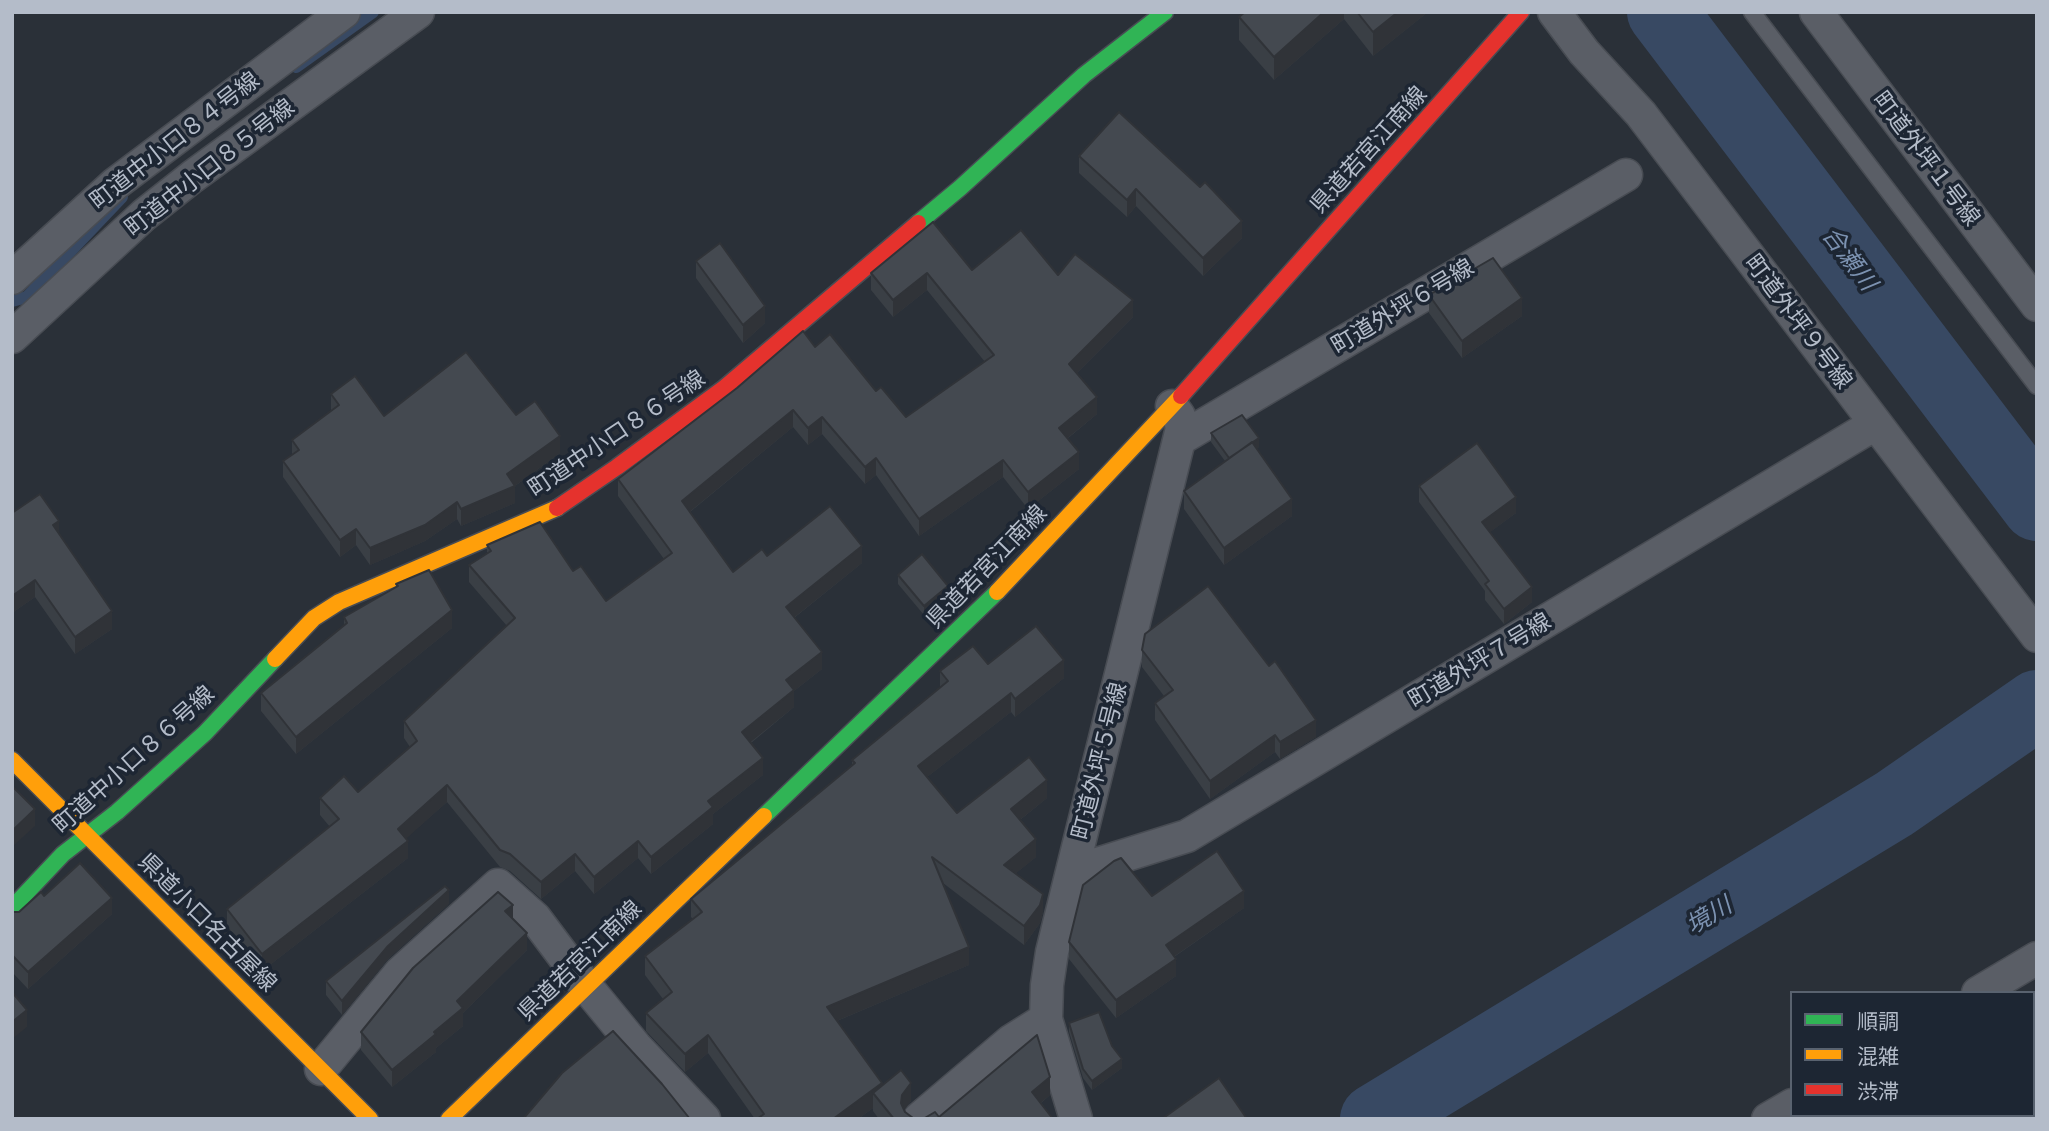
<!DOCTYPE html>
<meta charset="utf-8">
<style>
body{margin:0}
#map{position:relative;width:2049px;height:1131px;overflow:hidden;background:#2a3038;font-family:Inter,"Noto Sans JP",sans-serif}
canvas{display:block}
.frame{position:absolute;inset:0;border:14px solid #b4bcc9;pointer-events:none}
.legend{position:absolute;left:1790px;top:991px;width:245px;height:126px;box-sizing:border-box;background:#1d2633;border:2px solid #59626f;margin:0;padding:9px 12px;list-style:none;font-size:21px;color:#b4bcc9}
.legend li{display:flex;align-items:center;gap:14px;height:35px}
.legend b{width:35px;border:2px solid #59626f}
</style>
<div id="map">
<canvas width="2049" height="1131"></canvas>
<div class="frame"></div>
<ul class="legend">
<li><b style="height:9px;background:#30b455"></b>順調</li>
<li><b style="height:9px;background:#ff9f0a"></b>混雑</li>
<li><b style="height:9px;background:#e5322d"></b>渋滞</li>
</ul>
</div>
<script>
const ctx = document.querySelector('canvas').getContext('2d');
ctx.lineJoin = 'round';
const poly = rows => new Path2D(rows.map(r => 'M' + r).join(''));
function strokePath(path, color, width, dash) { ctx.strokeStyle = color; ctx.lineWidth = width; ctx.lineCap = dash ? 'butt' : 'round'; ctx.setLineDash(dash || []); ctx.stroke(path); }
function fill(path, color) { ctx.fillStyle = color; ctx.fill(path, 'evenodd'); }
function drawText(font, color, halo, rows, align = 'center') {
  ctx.font = font + ' Inter,"Noto Sans JP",sans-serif'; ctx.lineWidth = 7; ctx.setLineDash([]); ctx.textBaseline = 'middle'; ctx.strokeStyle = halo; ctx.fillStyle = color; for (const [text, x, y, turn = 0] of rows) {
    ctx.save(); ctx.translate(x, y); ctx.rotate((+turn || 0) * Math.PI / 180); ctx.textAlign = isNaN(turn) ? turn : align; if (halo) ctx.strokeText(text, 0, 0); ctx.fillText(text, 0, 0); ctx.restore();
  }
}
strokePath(poly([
 [296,67,373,12],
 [12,301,27,297,122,197]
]), '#384963', 12);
strokePath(poly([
 [1662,12,2037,506],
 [1375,1119,1894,804,2037,705]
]), '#384963', 70);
const lane = poly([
 [1752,12,2037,386]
]);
const street = poly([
 [1554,12,1584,52,1641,114,2037,636],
 [1816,12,2037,305],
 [12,278,115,184,344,12],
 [12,337,144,215,192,177,418,12],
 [1180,439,1626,175],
 [1072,872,1187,836,1875,424],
 [1978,993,2037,958],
 [321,1069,400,973,498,885,535,918,586,986,636,1047,704,1119],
 [919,1119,1011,1041,1046,1019],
 [1076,1119,1046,1019,1047,985,1052,952,1182,428,1179,416,1172,406],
 [1768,1119,1792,1105]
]);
const fast = poly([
 [918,223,960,188,1084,75,1165,12],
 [764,816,997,592],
 [12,908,63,854,117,812,205,733,275,659]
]);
const slow = poly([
 [997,592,1181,396],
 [275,659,314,618,339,602,557,508],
 [12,760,370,1119],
 [449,1119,764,816]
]);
const jam = poly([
 [1181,396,1521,12],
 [557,508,617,467,723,389,918,223]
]);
strokePath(lane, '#484c53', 19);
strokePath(street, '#484c53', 35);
strokePath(fast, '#484c53', 19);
strokePath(slow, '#484c53', 19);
strokePath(jam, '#484c53', 19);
strokePath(lane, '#5a5e66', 16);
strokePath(street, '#5a5e66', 32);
strokePath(fast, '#30b455', 16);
strokePath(slow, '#ff9f0a', 16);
strokePath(jam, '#e5322d', 16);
fill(poly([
 [1245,12,1428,12,1373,56,1344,19,1274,80,1239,40,1239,17],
 [1079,156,1242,238,1203,276,1136,206,1127,217,1079,173],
 [696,261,765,323,743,343,696,278],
 [972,270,1058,275,1133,317,1077,373,1097,414,1067,439,1079,469,1028,509,1003,477,919,536,876,475,865,484,822,434,808,445,793,427,690,512,733,572,767,556,862,563,794,618,822,669,794,691,794,707,751,743,763,775,713,814,713,824,651,874,638,858,594,894,575,871,541,899,510,871,500,867,447,802,406,838,408,858,262,971,227,926,227,909,330,827,320,815,320,798,358,792,410,747,404,738,404,721,507,626,469,582,469,565,487,553,487,545,573,571,606,601,664,559,618,496,618,479,815,347,876,391,906,417,985,362,927,290,893,317,871,290,871,273],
 [1429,295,1522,316,1462,358,1429,313],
 [331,394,384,416,516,415,560,453,515,486,515,503,461,526,457,519,425,541,370,565,356,545,340,557,283,477,283,461,292,455,292,440,331,411],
 [1211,433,1259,447,1256,449,1292,516,1224,565,1184,509,1184,491,1225,461,1211,442],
 [1419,486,1516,513,1490,532,1532,602,1504,624,1485,600,1485,591,1419,502],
 [59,534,112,629,75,654,35,597,12,613],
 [898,575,948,594,924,615,898,584],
 [396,584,452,628,296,754,261,711,261,693,344,626,344,617,396,587],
 [1142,650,1316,737,1280,759,1275,752,1210,799,1155,720,1155,703,1164,696,1142,667],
 [988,664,1064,678,1015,717,1011,712,927,777,957,813,1047,798,1020,820,1036,857,1016,873,1043,912,1040,923,1024,945,943,883,969,965,837,1021,882,1085,911,1101,904,1111,913,1118,923,1119,939,1117,1050,1095,1041,1103,1053,1119,879,1119,873,1111,873,1108,858,1119,755,1119,708,1053,685,1072,646,1031,646,1013,663,999,645,975,645,956,693,919,691,917,691,899,852,766,852,760,940,687,940,671],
 [44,896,112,914,28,989,12,972,12,912,19,912],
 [1152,896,1244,908,1174,957,1176,976,1116,1018,1069,959,1069,942],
 [449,904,388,959,342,1015,326,995,326,981],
 [513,919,527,950,463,1013,463,1026,436,1048,436,1052,392,1087,361,1050,361,1032],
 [1069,1023,1112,1046,1122,1068,1092,1090,1083,1078,1069,1032]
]), '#3a3f45');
fill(poly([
 [1324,12,1344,12,1344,19,1274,80,1274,57],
 [1398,12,1428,12,1373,56,1373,32],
 [1136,189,1136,206,1127,217,1127,200],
 [1242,221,1242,238,1203,276,1203,258],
 [927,273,927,290,893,317,893,300],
 [1522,298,1522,316,1462,358,1462,341],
 [1133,300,1133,317,1069,381,1069,364],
 [765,306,765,323,743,343,743,325],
 [1097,397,1097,414,1059,445,1059,428],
 [793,410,793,427,682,518,682,501],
 [822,417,822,434,808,445,808,428],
 [560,436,560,453,512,488,515,486,515,503,461,526,461,509,507,474],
 [1259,438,1259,447,1230,469,1230,460],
 [1079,452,1079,469,1028,509,1028,492],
 [876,458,876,475,865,484,865,467],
 [1003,460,1003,477,919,536,919,519],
 [1516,497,1516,513,1482,538,1482,522],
 [1292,499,1292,516,1224,565,1224,548],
 [457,502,457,519,425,541,370,565,370,548],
 [59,521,59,539,53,525],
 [356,529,356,545,340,557,340,540],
 [862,546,862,563,786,624,786,607],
 [35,580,35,597,12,613,12,596],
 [948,586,948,594,924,615,924,606],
 [1532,587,1532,602,1504,624,1504,609],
 [452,610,452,628,296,754,296,737],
 [112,611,112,629,75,654,75,637],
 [822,652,822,669,794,691,794,707,742,749,742,732,786,680],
 [1064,660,1064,678,1015,717,1015,699],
 [1011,693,1011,712,918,784,918,766],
 [1316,720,1316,737,1280,759,1280,742],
 [1275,735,1275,752,1210,799,1210,781],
 [763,758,763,775,713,814,713,824,651,874,651,857,708,801],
 [1047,780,1047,798,1011,827,1011,809],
 [447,785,447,802,398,846,398,829],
 [35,809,35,826,12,847,12,831],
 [1036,839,1036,857,1004,883,1004,865],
 [408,841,408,858,262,971,262,954],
 [638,841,638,858,594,894,594,877],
 [575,854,575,871,541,899,541,882],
 [13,858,13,875,12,876,12,859],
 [449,890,449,904,388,959,342,1015,342,1001,388,946],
 [1244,891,1244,908,1166,962,1166,945],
 [1043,894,1043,912,1040,923,1024,945,1024,926],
 [112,898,112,914,28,989,28,972],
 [513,905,513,923,505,911],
 [527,933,527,950,463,1013,463,1026,436,1048,436,1052,392,1087,392,1070,457,1001],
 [969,947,969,965,827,1025,827,1007],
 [1176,959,1176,976,1116,1018,1116,1000],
 [27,1010,27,1027,12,1039,12,1022],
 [708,1035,708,1053,685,1072,685,1054],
 [1122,1059,1122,1068,1092,1090,1092,1081],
 [1050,1077,1050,1095,1032,1110,1032,1092],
 [882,1083,882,1101,873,1093,873,1108,858,1119,833,1119],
 [911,1083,911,1101,902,1113,901,1119,902,1095]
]), '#303338');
const building = poly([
 [1245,12,1324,12,1274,57,1239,17,1245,12],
 [1357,12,1398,12,1373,32,1357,12],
 [1119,112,1200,187,1205,182,1242,221,1203,258,1136,189,1127,200,1079,156,1119,112],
 [933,222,972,270,1021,230,1058,275,1075,254,1133,300,1069,364,1097,397,1059,428,1079,452,1028,492,1003,460,919,519,876,458,865,467,822,417,808,428,793,410,682,501,733,572,762,549,767,556,830,506,862,546,786,607,822,652,786,680,794,690,742,732,763,758,708,801,713,807,651,857,638,841,594,877,575,854,541,882,510,854,500,850,447,785,398,829,408,841,262,954,227,909,339,819,320,798,344,776,358,792,417,741,404,721,515,618,469,565,491,551,487,545,540,522,573,571,581,566,606,601,672,553,618,479,737,388,803,331,815,347,830,334,876,391,881,387,906,417,994,355,927,273,893,300,871,273,933,222],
 [720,243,765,306,743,325,696,261,720,243],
 [1493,258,1522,298,1462,341,1429,295,1493,258],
 [466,352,516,415,535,401,560,436,507,474,515,486,461,509,457,502,425,525,370,548,356,529,340,540,283,461,299,450,292,440,339,405,331,394,355,376,384,416,466,352],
 [1242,415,1259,438,1229,458,1211,433,1242,415],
 [1252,442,1292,499,1224,548,1184,491,1252,442],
 [1477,443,1516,497,1482,522,1532,587,1504,609,1485,584,1489,581,1419,486,1477,443],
 [40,494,59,521,53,525,112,611,75,637,35,580,12,596,12,513,40,494],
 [922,554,948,586,924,606,898,575,922,554],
 [429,570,452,610,296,737,261,693,347,623,344,617,398,586,396,584,429,570],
 [1208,586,1269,666,1275,661,1316,720,1280,742,1275,735,1210,781,1155,703,1173,690,1142,650,1145,634,1208,586],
 [1036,626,1064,660,1015,699,1011,693,918,766,957,813,1029,757,1047,780,1011,809,1036,839,1004,865,1043,894,1040,905,1024,926,932,857,969,947,827,1007,882,1083,833,1119,757,1119,764,1114,708,1035,685,1054,646,1013,672,992,645,956,702,912,691,899,855,763,852,760,948,681,940,671,973,646,988,664,1036,626],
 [12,786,35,809,12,831,12,786],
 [1217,851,1244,891,1166,945,1176,959,1116,1000,1069,942,1083,885,1114,861,1121,858,1152,896,1217,851],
 [80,863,112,898,28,972,12,955,12,912,19,912,41,892,44,896,80,863],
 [445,886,449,890,388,946,342,1001,326,981,445,886],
 [498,892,513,905,505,911,527,933,457,1001,463,1008,434,1032,436,1034,392,1070,361,1032,413,968,498,892],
 [12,992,27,1010,12,1022,12,992],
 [1099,1012,1112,1046,1122,1059,1092,1081,1083,1069,1069,1023,1099,1012],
 [613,1031,662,1084,690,1119,523,1119,562,1073,613,1031],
 [1037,1035,1050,1077,1032,1092,1053,1119,894,1119,873,1093,901,1070,911,1083,902,1095,901,1103,905,1112,913,1118,923,1119,935,1112,939,1117,1037,1035],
 [1219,1078,1247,1119,1162,1119,1219,1078]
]);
fill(building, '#444950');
strokePath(building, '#303338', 2);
drawText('23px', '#b4bcc9', '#1d2633', [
 ["町道中小口８４号線",175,141,-38],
 ["県道若宮江南線",1369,150,-48],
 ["町道外坪１号線",1926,159,53],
 ["町道中小口８５号線",210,168,-38],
 ["町道外坪６号線",1403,307,-31],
 ["町道外坪９号線",1798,322,53],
 ["町道中小口８６号線",617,434,-34],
 ["県道若宮江南線",987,567,-46],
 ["町道外坪７号線",1480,661,-31],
 ["町道中小口８６号線",134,760,-42],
 ["町道外坪５号線",1100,761,-76],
 ["県道小口名古屋線",207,923,45],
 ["県道若宮江南線",580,961,-44]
]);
drawText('italic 24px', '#7c92b1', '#1d2633', [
 ["合瀬川",1849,259,53],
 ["境川",1709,916,-31]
]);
</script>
